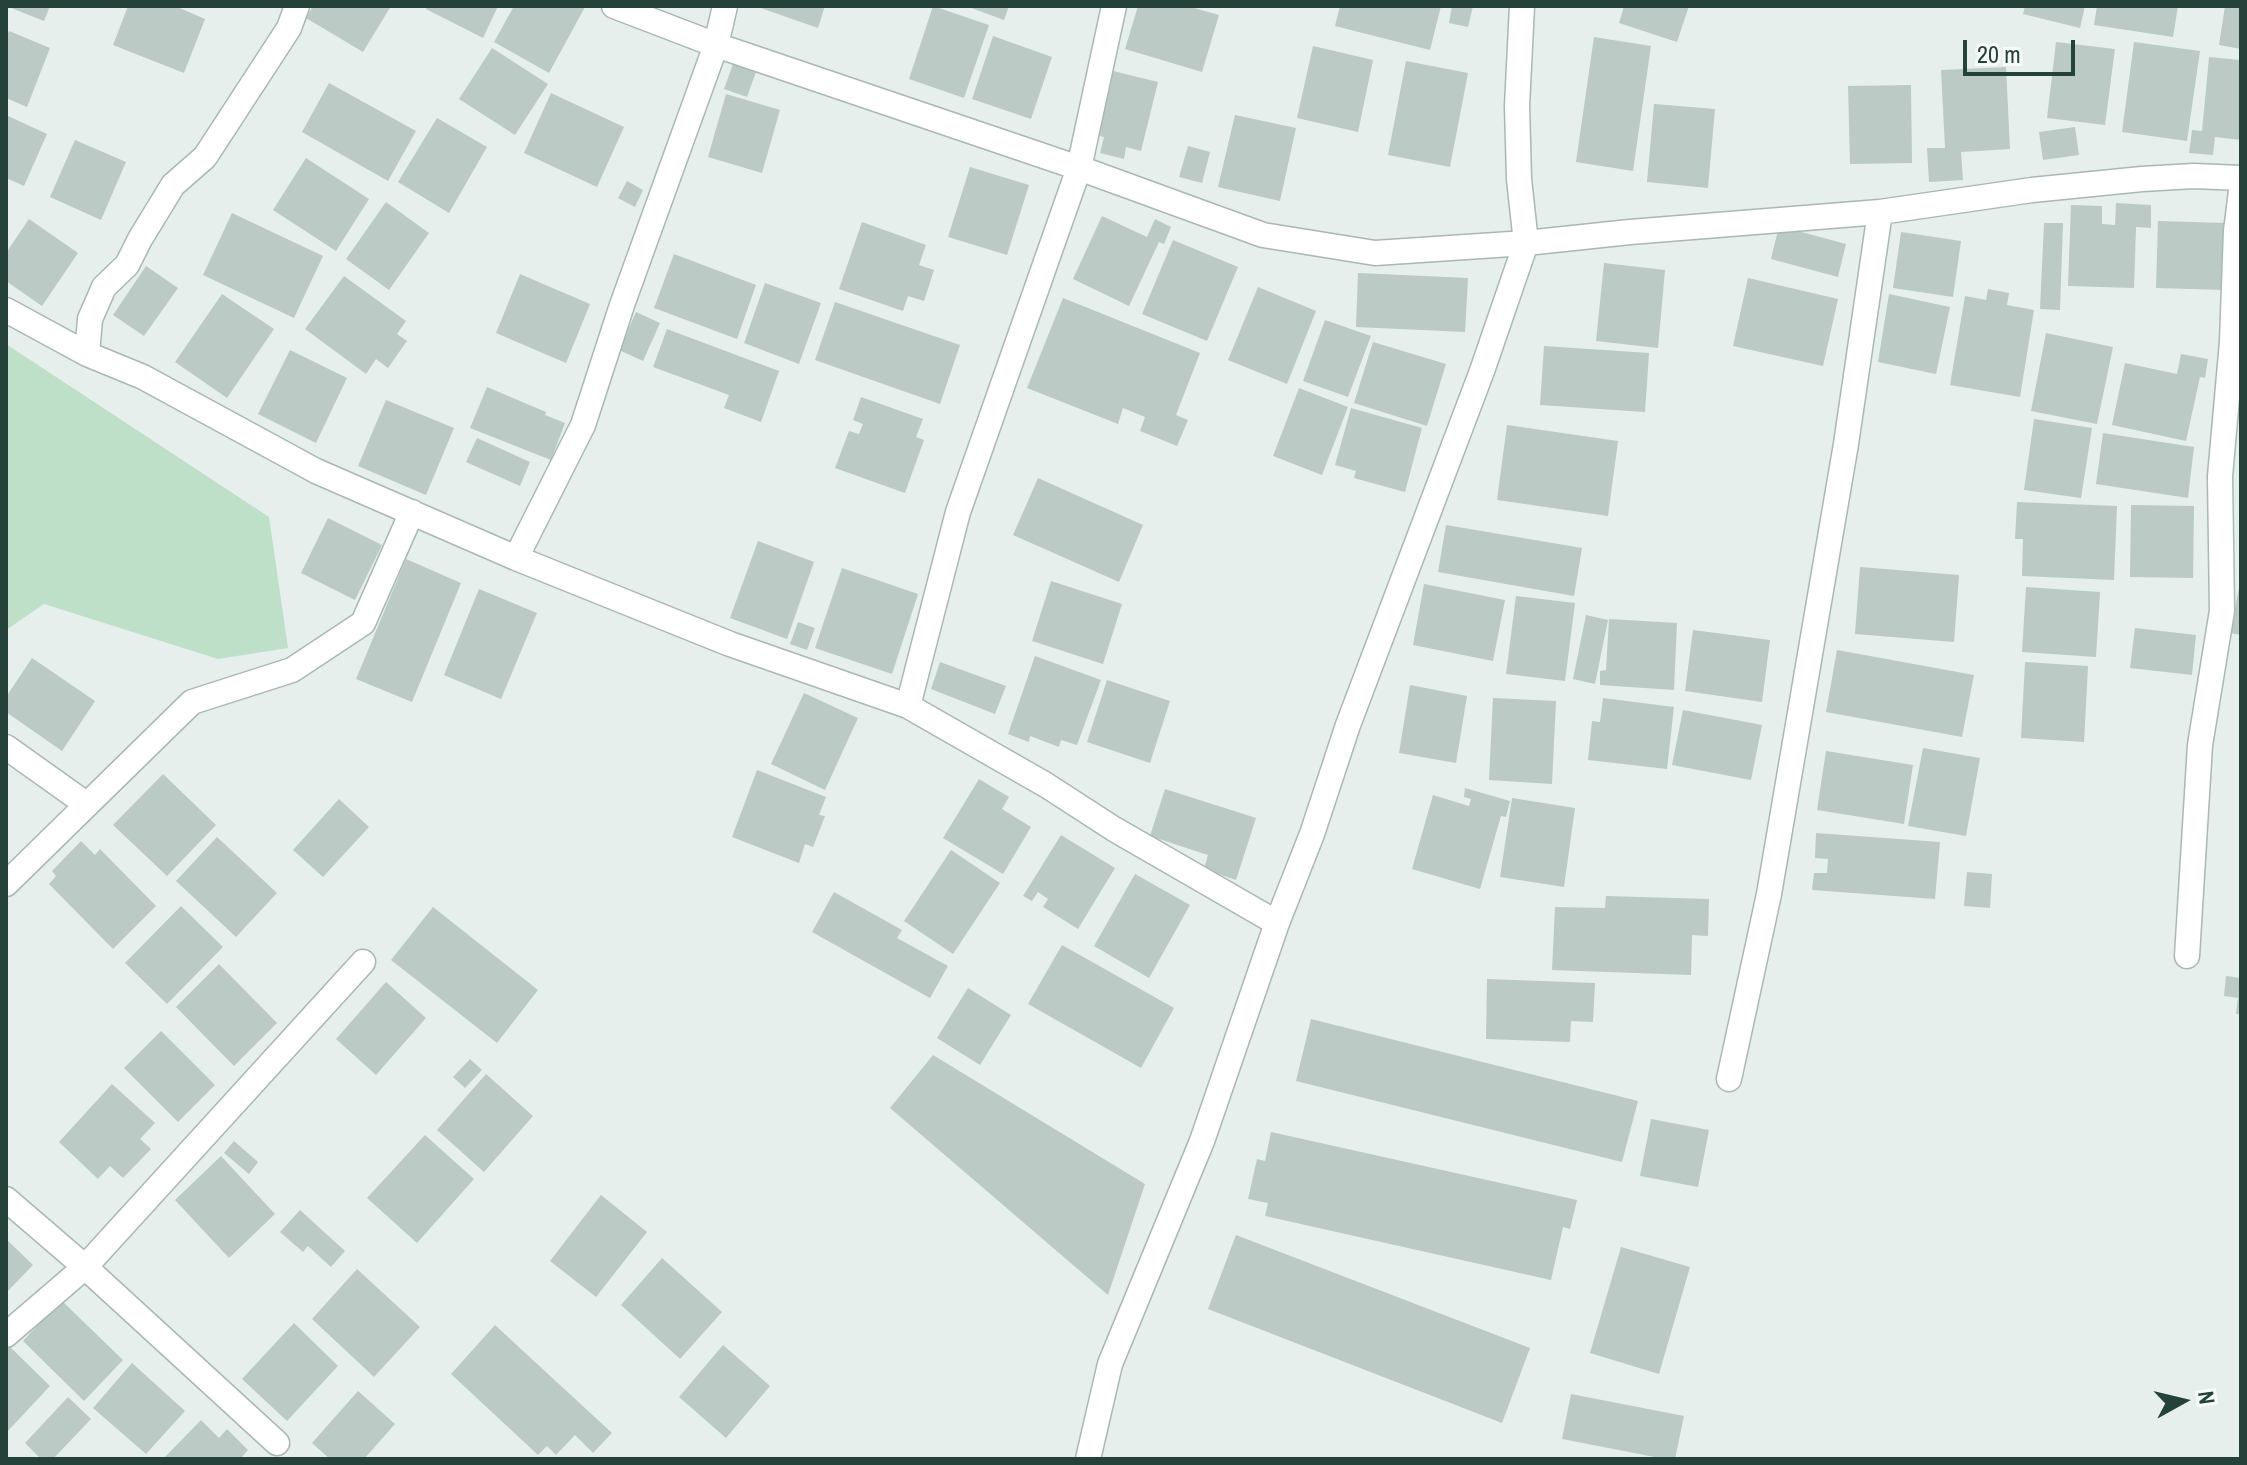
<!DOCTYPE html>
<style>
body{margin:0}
#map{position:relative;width:2247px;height:1465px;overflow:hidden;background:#e6efeb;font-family:"Archivo Narrow",sans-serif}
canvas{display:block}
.frame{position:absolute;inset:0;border:8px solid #24423a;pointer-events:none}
.north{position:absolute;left:2143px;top:1361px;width:80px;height:80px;-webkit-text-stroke:6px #f7fbf9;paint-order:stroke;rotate:82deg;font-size:22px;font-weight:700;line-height:32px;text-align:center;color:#24423a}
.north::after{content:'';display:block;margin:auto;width:28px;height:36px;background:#24423a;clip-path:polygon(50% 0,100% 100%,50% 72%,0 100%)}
.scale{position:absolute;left:1963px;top:40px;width:112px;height:36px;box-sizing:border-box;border:4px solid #24423a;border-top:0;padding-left:10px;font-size:24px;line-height:28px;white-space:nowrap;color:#24423a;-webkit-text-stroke:6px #f7fbf9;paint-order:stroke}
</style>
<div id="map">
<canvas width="2247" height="1465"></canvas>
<div class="frame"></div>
<div class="north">N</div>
<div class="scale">20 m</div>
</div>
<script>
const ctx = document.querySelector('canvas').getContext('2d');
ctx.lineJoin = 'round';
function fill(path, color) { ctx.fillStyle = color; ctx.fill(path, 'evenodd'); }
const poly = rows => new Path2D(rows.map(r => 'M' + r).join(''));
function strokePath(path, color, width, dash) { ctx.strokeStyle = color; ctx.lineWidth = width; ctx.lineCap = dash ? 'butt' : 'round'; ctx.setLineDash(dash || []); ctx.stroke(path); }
fill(poly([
 [6,344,269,517,288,648,218,659,44,604,6,630]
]), '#bfe0c8');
fill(poly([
 [6,6,50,6,44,21],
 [128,6,175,6,205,19,184,73,113,45],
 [313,6,391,6,363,52,306,18],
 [427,6,498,6,483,38,426,9],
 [514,6,585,7,549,73,494,42],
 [755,6,825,6,818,28],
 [933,6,989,25,964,98,909,79],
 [966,6,1009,6,1004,20],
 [1138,6,1187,6,1219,15,1202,72,1125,49],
 [1340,6,1441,6,1430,50,1335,26],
 [1452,6,1473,6,1468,27,1449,23],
 [1624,6,1689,6,1677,42,1619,23],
 [2025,6,2085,6,2080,28,2023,14],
 [2097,6,2178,6,2173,37,2094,25],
 [2225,6,2241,6,2241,49,2219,45],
 [9,31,50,48,27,107,6,98,6,38],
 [993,36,1052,57,1031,119,972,99],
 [1594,37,1651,46,1633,171,1576,162],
 [2056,42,2115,49,2105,125,2047,118],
 [2134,42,2200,51,2187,141,2122,132],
 [1313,46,1373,60,1358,132,1297,118],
 [492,48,548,84,515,135,459,99],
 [2209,57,2241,60,2241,140,2215,137,2213,155,2189,153,2192,130,2202,131],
 [1406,61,1468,73,1450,167,1388,155],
 [733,64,756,72,747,97,724,89],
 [2006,67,2010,149,1961,152,1963,180,1929,182,1927,148,1945,148,1941,70],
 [1109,70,1158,82,1141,151,1126,147,1124,159,1100,153,1104,137,1093,134],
 [329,83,416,131,388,181,302,132],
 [1911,85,1912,163,1850,164,1848,86],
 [551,93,624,127,597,187,524,153],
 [726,94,780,110,762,173,708,157],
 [1654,104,1715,109,1708,188,1647,182],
 [6,115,47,134,24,186,6,178],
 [1235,115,1296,128,1280,201,1218,187],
 [437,118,487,147,449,213,398,182],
 [2075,127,2079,155,2043,160,2039,132],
 [75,140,126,162,101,220,50,197],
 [1188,146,1210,152,1202,183,1179,177],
 [306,158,369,199,336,251,273,210],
 [970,167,1029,185,1007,255,948,237],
 [627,181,643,190,635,207,618,198],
 [386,202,429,233,389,290,346,259],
 [2116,203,2151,205,2151,228,2136,227,2134,288,2068,286,2071,205,2102,206,2102,224,2115,225],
 [232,213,323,256,294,318,203,275],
 [1102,216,1147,237,1155,219,1171,227,1164,244,1159,242,1129,306,1073,279],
 [29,219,78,253,42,306,6,281,6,253],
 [2158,221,2226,223,2224,290,2156,288],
 [862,222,926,245,919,265,934,270,924,301,908,296,903,311,839,289],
 [2044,223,2063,223,2060,310,2040,309],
 [1779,226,1846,244,1838,277,1771,259],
 [1901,232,1961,241,1953,297,1893,288],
 [1173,240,1238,267,1207,341,1142,314],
 [674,254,756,285,737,339,654,308],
 [1604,263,1665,270,1658,348,1596,341],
 [146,266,178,288,144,336,113,315],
 [1358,273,1468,278,1465,332,1356,327],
 [520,274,590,304,566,363,496,333],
 [344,276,406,321,397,334,407,341,388,368,376,359,366,374,305,329],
 [1748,278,1838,299,1823,366,1733,346],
 [765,283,821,303,799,364,744,343],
 [1258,287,1316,311,1287,384,1228,360],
 [1988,289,2009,293,2007,305,2034,310,2020,397,1950,385,1965,296,1986,300],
 [222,294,274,329,227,398,175,362],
 [1889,294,1950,307,1936,374,1878,362],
 [1063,298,1200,353,1176,415,1188,420,1177,446,1140,431,1145,417,1123,408,1118,424,1027,388],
 [835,302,960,345,940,404,815,360],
 [636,312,660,323,643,361,619,350],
 [1325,320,1371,336,1348,397,1303,381],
 [667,329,779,371,761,422,724,408,729,395,653,367],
 [2046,333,2113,347,2097,424,2031,411],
 [1373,342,1446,364,1427,426,1354,403],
 [1544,346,1649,353,1645,412,1540,405],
 [290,350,347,378,316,443,258,414],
 [2181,354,2208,359,2205,378,2200,377,2186,441,2112,425,2125,363,2177,374],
 [487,387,546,412,545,415,565,423,551,460,470,428],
 [1299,388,1348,407,1322,475,1273,456],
 [861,397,923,419,916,437,924,440,905,493,835,468,849,431,859,434,863,424,853,420],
 [386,400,454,428,426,495,358,466],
 [1351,408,1422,428,1405,492,1354,478,1356,471,1335,465],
 [2034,419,2092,428,2081,498,2024,490],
 [1507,425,1618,441,1608,516,1497,500],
 [2103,433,2194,447,2188,498,2096,484],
 [477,438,530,462,520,486,466,462],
 [1038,478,1143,525,1119,582,1013,535],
 [2017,502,2117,506,2114,580,2022,576,2023,539,2015,539],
 [2131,505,2194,506,2193,578,2130,577],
 [328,518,382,545,355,600,301,573],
 [1446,525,1582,548,1574,596,1438,572],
 [758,541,814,562,787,639,730,618],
 [406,559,461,583,412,702,356,679],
 [1860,567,1959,575,1954,642,1855,634],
 [842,568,918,594,892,674,815,648],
 [1051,581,1122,604,1103,664,1032,641],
 [2240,583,2241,583,2241,635,2230,633],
 [1424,584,1505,600,1493,661,1413,645],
 [2026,587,2100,592,2096,657,2022,652],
 [479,589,537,613,501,699,444,675],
 [1516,596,1575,603,1565,681,1506,674],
 [1586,615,1608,620,1595,684,1573,679],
 [1609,619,1677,623,1674,690,1600,685,1600,671,1606,670],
 [798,622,815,628,807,650,790,644],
 [2135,628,2196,635,2192,675,2130,668],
 [1693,630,1770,640,1762,702,1685,691],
 [1837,650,1974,675,1962,737,1826,712],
 [1035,656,1101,680,1077,745,1061,740,1059,747,1030,736,1029,742,1008,734],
 [32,658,95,701,62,751,6,712,6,697],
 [940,662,1006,686,995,714,931,689],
 [2025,662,2088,666,2084,742,2021,738],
 [1107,680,1170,701,1150,763,1087,742],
 [1410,685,1467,696,1456,763,1399,753],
 [804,693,858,718,825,790,771,764],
 [1493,698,1556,701,1552,784,1489,780],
 [1603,698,1674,707,1667,769,1588,760,1592,721,1600,722],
 [1683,710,1762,725,1751,780,1672,765],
 [1923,748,1980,758,1966,836,1908,826],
 [1826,751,1913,765,1904,824,1817,810],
 [757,770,826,797,819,815,825,816,813,847,805,844,799,863,732,837],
 [163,774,216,825,167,876,113,825],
 [979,779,1009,797,1002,809,1031,827,1003,874,943,838],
 [1465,788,1510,801,1506,817,1501,816,1480,889,1412,869,1433,795,1469,806,1471,799,1464,797],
 [1165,789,1256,818,1236,880,1204,869,1208,855,1150,836],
 [1512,798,1575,808,1564,887,1500,877],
 [339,799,369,827,323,877,293,850],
 [1816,833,1940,842,1935,899,1812,890,1814,873,1827,873,1828,859,1815,858],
 [1061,835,1115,868,1078,929,1043,907,1048,899,1038,892,1032,901,1023,896],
 [217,837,277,893,236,937,176,881],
 [81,841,95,855,100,849,156,906,113,949,49,884,56,876,52,871],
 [951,850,1000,883,953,954,904,921],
 [1967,872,1992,874,1990,908,1964,906],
 [1135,874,1190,905,1149,978,1094,946],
 [834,892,902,930,897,938,948,966,930,998,812,932],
 [1606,896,1709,899,1708,936,1692,935,1691,975,1552,970,1555,907,1605,908],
 [181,906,223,947,167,1004,125,963],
 [433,907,538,990,497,1043,391,960],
 [1062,945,1174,1008,1141,1068,1028,1004],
 [219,964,277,1023,234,1066,176,1007],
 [2226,976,2241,978,2241,1014,2236,1014,2238,998,2224,996],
 [1487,979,1595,983,1593,1022,1571,1021,1570,1042,1486,1039],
 [386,982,426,1018,376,1075,336,1039],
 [968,988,1011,1015,980,1065,937,1038],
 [1311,1019,1638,1101,1622,1162,1296,1081],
 [161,1031,215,1085,178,1122,124,1068],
 [933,1055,1145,1184,1108,1295,890,1108],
 [470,1059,482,1070,465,1088,453,1077],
 [486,1074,533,1116,484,1172,437,1130],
 [112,1084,155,1123,140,1139,151,1149,123,1178,110,1166,98,1179,59,1142],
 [1651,1119,1709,1130,1698,1187,1640,1176],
 [1271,1132,1577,1200,1570,1229,1563,1227,1551,1280,1265,1216,1268,1203,1248,1199,1257,1159,1265,1161],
 [425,1135,474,1179,417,1243,367,1198],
 [234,1141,258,1162,249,1174,224,1153],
 [221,1156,275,1214,229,1258,175,1200],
 [601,1195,647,1232,596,1297,550,1261],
 [300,1210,345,1251,331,1267,308,1246,303,1252,280,1232],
 [1236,1235,1530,1348,1502,1423,1208,1309],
 [6,1239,33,1265,6,1293],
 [1621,1247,1690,1267,1659,1374,1590,1353],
 [662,1258,722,1312,680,1359,621,1305],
 [357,1269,420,1327,374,1377,312,1319],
 [61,1300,123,1360,84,1401,23,1341],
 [294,1323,338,1366,287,1421,242,1379],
 [495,1325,612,1433,593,1453,575,1435,556,1455,547,1446,538,1455,451,1374],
 [6,1343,50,1386,6,1433],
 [723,1345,770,1386,726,1438,679,1397],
 [132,1363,185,1411,146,1454,93,1408],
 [358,1391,395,1424,364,1459,330,1459,312,1443],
 [1571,1394,1684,1416,1675,1459,1665,1459,1562,1439],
 [68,1397,91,1419,53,1459,41,1459,25,1443],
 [201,1420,219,1438,227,1429,248,1450,240,1459,163,1459]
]), '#bbcac4');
const street = poly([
 [297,6,289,28,205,157,173,185,140,239,127,265,104,287,90,319,87,354,143,377,316,471,516,558,730,644,908,706,1046,785,1114,829,1277,923],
 [614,6,716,45,1079,168,1263,235,1375,253,1526,243,1630,232,1880,212,2032,190,2142,179,2194,176,2241,178],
 [6,310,87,354],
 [516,558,583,425,622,305,716,45,725,6],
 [908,706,958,512,1079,168,1114,6],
 [6,747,86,804],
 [6,884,192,702,292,670,363,623,412,512],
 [2187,956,2200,745,2222,611,2220,476,2232,342,2236,231,2241,191],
 [1729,1079,1769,894,1846,444,1880,212],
 [6,1199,85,1267,277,1443],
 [6,1335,85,1267,363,962],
 [1088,1459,1110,1364,1202,1141,1277,923,1312,834,1348,725,1482,371,1526,243,1519,179,1517,106,1522,6]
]);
strokePath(street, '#a8b8b2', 27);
strokePath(street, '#fff', 24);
</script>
